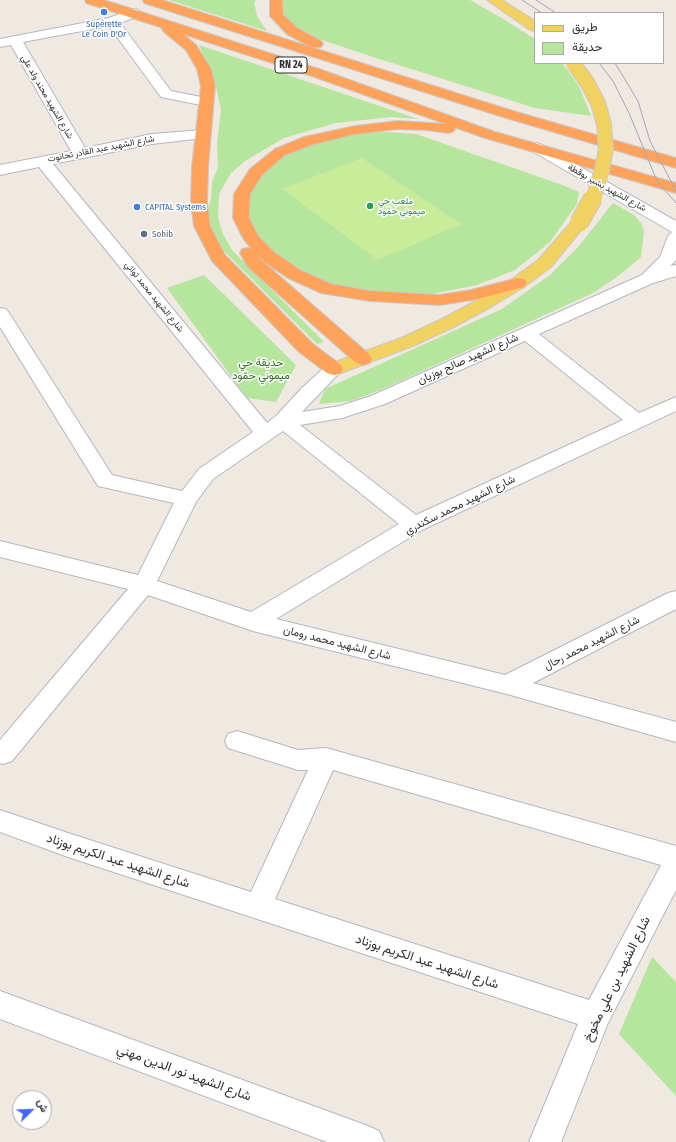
<!DOCTYPE html>
<meta charset="utf-8">
<style>
body{margin:0}
#map{position:relative;width:676px;height:1142px;overflow:hidden;background:#efe9e1;font-family:"Fira Sans Condensed",Vazirmatn,sans-serif}
canvas{display:block}
.legend{position:absolute;left:534px;top:12px;width:130px;height:52px;box-sizing:border-box;background:#fff;border:1px solid #ababab;margin:0;padding:5px 7px;list-style:none;font-size:12px;color:#2e2e2e}
.legend li{display:flex;align-items:center;gap:8px;height:20px}
.legend b{width:20px;border:1px solid #ababab}
.north{position:absolute;left:12px;top:1090px;width:40px;height:40px;box-sizing:border-box;background:#fff;border:1px solid #ababab;border-radius:50%;rotate:67deg;font-size:11px;font-weight:700;line-height:16px;text-align:center;color:#2e2e2e}
.north::after{content:'';display:block;margin:auto;width:14px;height:18px;background:#4264fb;clip-path:polygon(50% 0,100% 100%,50% 72%,0 100%)}
</style>
<div id="map">
<canvas width="676" height="1142"></canvas>
<ul class="legend">
<li><b style="height:5px;background:#f2d163"></b>طريق</li>
<li><b style="height:11px;background:#b6e59e"></b>حديقة</li>
</ul>
<div class="north">ش</div>
</div>
<script>
const ctx = document.querySelector('canvas').getContext('2d');
ctx.lineJoin = 'round';
function fill(path, color) { ctx.fillStyle = color; ctx.fill(path, 'evenodd'); }
const poly = rows => new Path2D(rows.map(r => 'M' + r).join(''));
function strokePath(path, color, width, dash) { ctx.strokeStyle = color; ctx.lineWidth = width; ctx.lineCap = dash ? 'butt' : 'round'; ctx.setLineDash(dash || []); ctx.stroke(path); }
function drawText(font, color, halo, rows, align = 'center') {
  ctx.font = font + ' "Fira Sans Condensed",Vazirmatn,sans-serif'; ctx.lineWidth = 3; ctx.setLineDash([]); ctx.textBaseline = 'middle'; ctx.strokeStyle = halo; ctx.fillStyle = color; for (const [text, x, y, turn = 0] of rows) {
    ctx.save(); ctx.translate(x, y); ctx.rotate((+turn || 0) * Math.PI / 180); ctx.textAlign = isNaN(turn) ? turn : align; if (halo) ctx.strokeText(text, 0, 0); ctx.fillText(text, 0, 0); ctx.restore();
  }
}
fill(poly([
 [169,0,256,0,254,2,257,16,267,31],
 [281,0,470,0,500,17,535,39,535,63,562,63,579,86,591,116,535,108,373,57,298,32,282,17],
 [199,45,418,119,391,117,336,123,284,138,245,161,231,173,219,194,218,218,223,234,232,250,324,342,317,344,224,251,213,231,207,213,211,199,212,182,218,167,217,144,221,110,215,82],
 [387,132,416,134,565,186,579,192,577,204,550,242,515,270,477,285,432,294,410,295,342,289,283,264,251,230,245,200,252,183,274,161,303,144,359,133],
 [613,203,634,215,641,223,644,231,641,257,617,277,593,293,383,389,351,401,319,404,325,389,502,309,550,275,578,247],
 [204,275,296,365,276,402,247,398,167,288],
 [652,957,676,982,676,1096,619,1034]
]), '#b6e59e');
fill(poly([
 [362,158,461,224,378,260,282,189]
]), '#c9ec9a');
const minor = poly([
 [133,9,138,10,140,13,138,16,120,23,171,91,211,99,213,102,211,105,206,106,161,97,109,26,23,42,85,148,152,134,203,130,208,131,210,134,208,137,203,138,152,144,53,164,267,423,276,416,302,388,327,365,334,363,341,365,343,369,302,412,340,406,371,396,642,275,660,257,668,236,672,232,532,151,529,148,532,145,537,143,542,145,676,221,676,260,670,266,676,265,676,276,653,283,539,334,639,413,676,397,676,411,422,530,276,619,505,675,668,593,676,591,676,609,533,683,676,722,676,742,507,694,253,631,148,595,12,761,3,764,0,763,0,740,128,589,0,557,0,541,138,575,174,503,98,486,0,327,0,308,6,309,9,313,112,475,182,491,199,469,253,432,39,167,0,175,0,165,71,151,11,45,0,47,0,39,109,18,133,9],
 [525,341,623,420,416,515,300,425,342,418,385,404,525,341],
 [283,431,399,524,251,612,157,581,196,502,213,479,283,431],
 [237,731,298,750,326,748,676,846,676,890,608,1023,561,1142,529,1142,578,1024,68,857,0,832,0,810,68,833,251,892,308,770,298,770,228,748,225,741,228,734,237,731],
 [333,770,661,865,589,1000,275,899,333,770],
 [0,991,368,1126,379,1131,384,1142,327,1142,0,1019,0,991]
]);
const major = poly([
 [487,0,502,0,535,21,535,31,530,30,487,0],
 [579,218,585,220,587,223,551,267,524,287,491,307,454,327,413,346,341,373,334,375,327,373,325,369,327,365,401,338,442,319,479,299,512,279,539,259,573,220,579,218]
]);
const highway = poly([
 [85,0,104,0,319,69,495,132,676,183,676,193,485,138,454,127,455,129,453,132,448,133,426,130,398,129,355,134,314,144,285,155,262,175,250,194,249,218,258,236,275,253,300,270,331,284,370,291,440,295,471,290,518,278,524,279,527,283,524,287,478,299,440,305,370,301,321,293,288,278,263,261,257,255,261,260,370,355,372,359,370,363,363,365,356,363,248,267,240,253,242,249,248,248,252,249,243,238,233,218,234,194,250,169,275,149,304,137,355,126,398,121,446,124,309,75,183,34,196,45,211,69,215,86,208,167,207,202,210,226,225,255,313,344,341,365,343,369,341,373,334,375,327,373,299,352,212,261,194,226,191,202,192,167,201,86,197,69,186,50,164,32,162,29,163,28,86,3,85,0],
 [143,0,162,0,513,111,676,158,676,168,503,117,144,3,143,0],
 [270,0,282,0,283,15,297,28,321,41,323,44,321,47,311,47,287,34,270,16,270,0]
]);
strokePath(minor, '#b4b7c1', 2);
strokePath(major, '#c9c9c9', 2);
strokePath(highway, '#c9c9c9', 2);
fill(minor, '#fff');
fill(major, '#f2d163');
fill(highway, '#ffa35c');
strokePath(poly([
 [522,0,542,13],
 [536,0,556,13],
 [599,63,613,81,629,113,657,181,676,203],
 [615,63,638,101,650,141,676,191]
]), '#a3a6b8', 1);
const majorBridgeFar1 = poly([
 [573,63,587,82,598,103,604,124,606,149,602,170,593,199]
]);
const majorBridge = poly([
 [579,223,593,198]
]);
strokePath(majorBridgeFar1, '#c9c9c9', 16, []);
strokePath(majorBridge, '#c9c9c9', 20, []);
strokePath(majorBridgeFar1, '#f2d163', 14);
strokePath(majorBridge, '#f2d163', 18);
for (const [x, y, r, color] of [
 [104,12,4,"#3f7fe0"],
 [370,206,4,"#2e9e5b"],
 [137,207,4,"#3f7fe0"],
 [144,234,4,"#5c6f8a"]
]) { const dot = new Path2D(); dot.arc(x, y, r, 0, 2 * Math.PI); ctx.fillStyle = color; ctx.fill(dot); strokePath(dot, '#fff', 1.5); }
drawText('9px', '#366cbe', '#fff', [
 ["Supérette",104,24],
 ["Le Coin D'Or",104,34],
 ["CAPITAL Systems",145,207,"left"]
]);
drawText('9px', '#2e2e2e', '#fff', [
 ["شارع الشهيد محند ولد علي",47,97,60],
 ["شارع الشهيد عبد القادر تحانوت",101,149,-11],
 ["شارع الشهيد بشير بوقطة",607,188,29],
 ["شارع الشهيد محمد تواتي",154,297,51]
]);
drawText('9px', '#27864d', '#fff', [
 ["ملعب حي",378,201],
 ["ميموني حمّود",378,211]
], 'left');
drawText('9px', '#4e5e75', '#fff', [
 ["Sohib",152,234]
], 'left');
for (const [x, y, w] of [
 [291,65,32]
]) { const box = new Path2D(); box.roundRect(x - w / 2, y - 8, w, 16, 3); ctx.fillStyle = '#fff'; ctx.fill(box); strokePath(box, '#2e2e2e', 1); }
drawText('bold 10px', '#2e2e2e', null, [
 ["RN 24",291,65]
]);
drawText('11px', '#2e2e2e', '#fff', [
 ["شارع الشهيد صالح بوزيان",468,359,-24],
 ["شارع الشهيد محمد سكندري",460,505,-26],
 ["شارع الشهيد محمد رومان",337,643,14],
 ["شارع الشهيد محمد رحال",592,643,-27]
]);
drawText('11px', '#2c6e1b', '#fff', [
 ["حديقة حي",261,363],
 ["ميموني حمّود",261,376]
]);
drawText('13px', '#2e2e2e', '#fff', [
 ["شارع الشهيد عبد الكريم بوزناد",118,861,18],
 ["شارع الشهيد عبد الكريم بوزناد",427,962,18],
 ["شارع الشهيد بن علي مخوخ",617,979,-64],
 ["شارع الشهيد نور الدين مهني",184,1073,20]
]);
</script>
